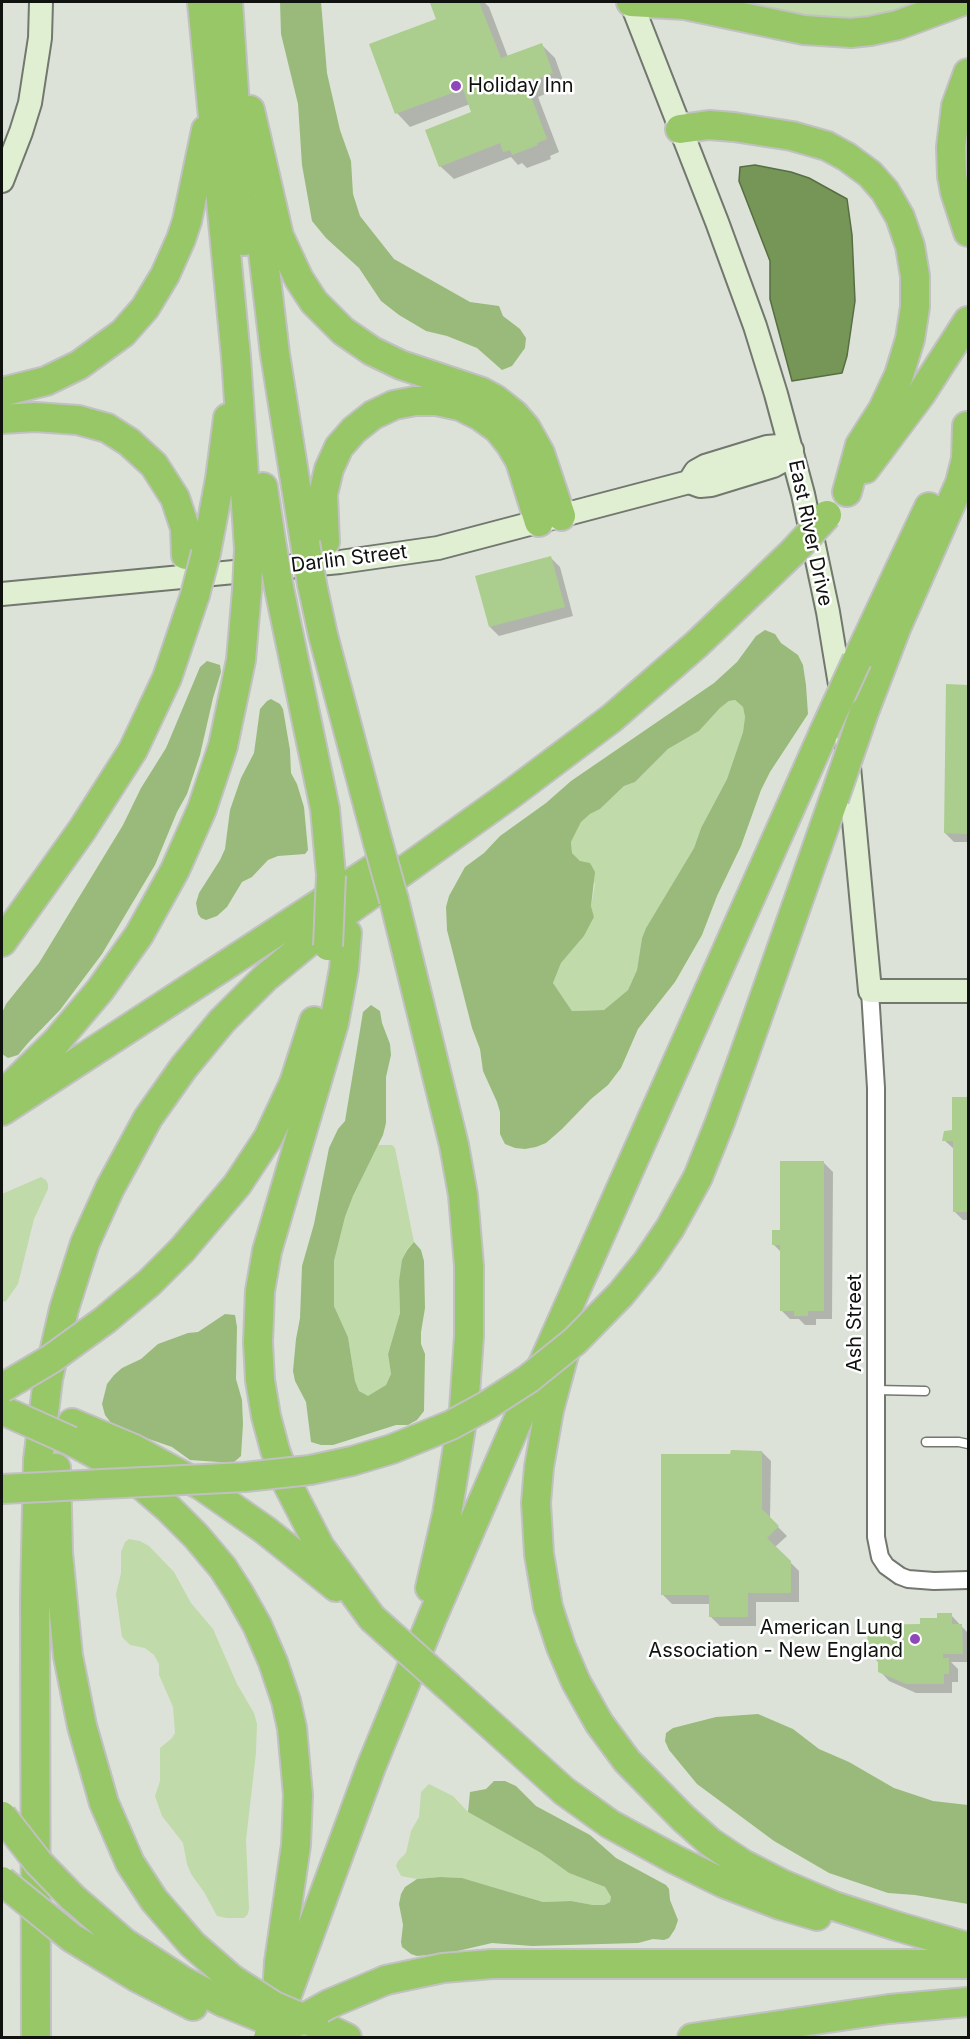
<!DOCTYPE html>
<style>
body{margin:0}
#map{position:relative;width:970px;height:2039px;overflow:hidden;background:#dde2d9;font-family:Inter,sans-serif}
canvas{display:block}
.frame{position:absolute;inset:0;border:3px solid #10120f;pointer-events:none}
</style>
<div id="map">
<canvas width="970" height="2039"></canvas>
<div class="frame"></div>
</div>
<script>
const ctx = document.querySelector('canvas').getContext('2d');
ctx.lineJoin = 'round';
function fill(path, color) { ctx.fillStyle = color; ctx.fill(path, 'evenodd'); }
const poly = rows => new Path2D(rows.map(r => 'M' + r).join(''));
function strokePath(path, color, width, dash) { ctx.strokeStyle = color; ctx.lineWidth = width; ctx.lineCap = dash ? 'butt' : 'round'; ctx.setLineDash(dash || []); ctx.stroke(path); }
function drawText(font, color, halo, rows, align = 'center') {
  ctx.font = font + ' Inter,sans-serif'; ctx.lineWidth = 5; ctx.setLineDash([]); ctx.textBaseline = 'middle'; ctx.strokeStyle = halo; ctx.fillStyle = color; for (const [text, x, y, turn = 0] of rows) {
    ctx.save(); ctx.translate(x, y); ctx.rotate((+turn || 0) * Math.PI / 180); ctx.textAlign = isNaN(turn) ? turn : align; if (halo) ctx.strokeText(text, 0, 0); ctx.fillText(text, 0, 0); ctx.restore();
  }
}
fill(poly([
 [710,2,942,2,853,25],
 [735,700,743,707,745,717,743,732,727,779,701,828,694,848,646,928,642,938,637,970,628,990,604,1010,572,1011,553,983,561,963,584,936,594,917,591,906,595,884,580,861,572,853,571,842,581,822,590,814,600,809,624,786,635,782,668,749,699,731,720,708,729,701],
 [378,1145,392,1145,395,1148,414,1242,406,1250,399,1281,400,1313,388,1354,391,1374,386,1385,368,1397,359,1391,355,1381,348,1337,334,1306,334,1261,345,1217,353,1196],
 [41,1177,46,1180,48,1184,48,1189,34,1219,18,1284,6,1301,2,1302,2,1194],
 [129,1539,140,1541,149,1546,174,1572,191,1603,213,1629,237,1684,254,1713,257,1724,256,1753,246,1840,249,1908,248,1914,244,1918,227,1918,217,1916,204,1892,191,1874,187,1864,183,1843,162,1816,155,1796,160,1781,160,1748,172,1738,175,1733,173,1707,159,1675,159,1664,154,1655,145,1648,130,1645,122,1637,116,1594,121,1573,121,1552,125,1542],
 [429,1784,453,1796,468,1812,541,1853,569,1873,605,1887,611,1897,610,1902,604,1905,593,1905,571,1901,543,1902,462,1878,440,1877,417,1879,401,1876,396,1866,398,1861,406,1853,411,1831,419,1817,421,1792]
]), '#c0daaa');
fill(poly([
 [280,2,321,2,327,73,340,130,351,161,353,194,360,216,394,259,470,302,499,306,503,316,520,329,526,338,525,348,512,366,502,370,477,348,447,336,426,331,399,315,381,301,359,268,326,238,312,221,302,165,298,104,281,34],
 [765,630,775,634,781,643,798,655,803,665,806,685,808,714,770,772,761,790,741,846,717,896,702,935,675,982,638,1029,621,1068,608,1085,591,1099,562,1129,546,1143,536,1147,525,1149,515,1148,505,1144,500,1134,500,1112,497,1102,483,1071,480,1049,472,1028,447,930,446,907,449,896,465,867,484,853,500,836,546,803,571,781,714,683,737,662,756,636],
 [735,700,743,707,745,717,743,732,727,779,701,828,694,848,646,928,642,938,637,970,628,990,604,1010,572,1011,553,983,561,963,584,936,594,917,591,906,595,872,590,863,580,861,572,853,571,842,581,822,590,814,600,809,624,786,635,782,668,749,699,731,720,708,729,701],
 [207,661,220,665,221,672,213,698,200,755,187,794,177,812,155,865,102,954,60,1010,28,1043,18,1055,8,1058,2,1054,2,1013,6,1004,39,963,123,825,141,788,166,748,200,667],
 [271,699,280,704,283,709,290,750,291,773,297,784,304,807,308,850,305,854,278,856,268,860,252,877,242,882,227,907,217,916,206,920,201,918,198,914,196,903,199,893,220,860,225,849,230,810,241,778,254,753,260,709,267,701],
 [371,1005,380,1011,382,1023,390,1044,391,1055,386,1077,386,1123,383,1135,353,1196,345,1217,334,1261,334,1306,348,1337,355,1381,359,1391,368,1396,386,1385,391,1374,388,1354,400,1313,399,1281,402,1260,407,1250,414,1242,421,1250,424,1261,425,1308,421,1332,421,1344,425,1354,424,1411,417,1420,408,1425,396,1425,333,1445,321,1445,311,1442,306,1402,295,1381,293,1371,296,1339,300,1318,302,1266,314,1224,329,1148,338,1129,345,1121,363,1012],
 [225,1314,235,1315,237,1327,236,1379,242,1400,243,1424,241,1456,233,1463,190,1460,172,1447,120,1429,111,1423,105,1415,102,1404,107,1384,114,1375,122,1368,141,1359,158,1344,188,1333,198,1332],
 [758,1714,793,1729,819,1749,849,1762,894,1788,933,1801,968,1805,968,1904,915,1895,888,1893,829,1873,774,1841,697,1784,669,1750,665,1741,666,1733,673,1728,716,1717],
 [494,1781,505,1781,516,1786,536,1806,590,1835,616,1858,666,1885,669,1889,670,1900,678,1920,675,1929,669,1938,664,1940,653,1939,638,1943,532,1946,492,1943,449,1953,417,1956,411,1954,402,1947,401,1942,403,1925,399,1904,401,1894,405,1887,417,1879,440,1877,462,1878,543,1902,571,1901,593,1905,604,1905,610,1902,611,1897,605,1887,569,1873,541,1853,468,1812,470,1792,486,1789]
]), '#99ba7b');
const water = poly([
 [755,165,791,172,809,178,847,199,852,235,855,301,847,356,842,373,792,381,770,299,770,261,739,181,740,167,755,165]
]);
fill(water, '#769658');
strokePath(water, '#576e42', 1.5);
fill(poly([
 [438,2,484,2,489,7,508,57,541,44,555,58,565,86,538,97,559,152,550,156,551,159,527,168,522,163,518,165,511,157,454,179,440,166,473,113,470,104,410,127,397,113,371,45,438,20,432,4],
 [551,558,560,567,573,616,499,636,490,627],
 [947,686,968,686,968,842,954,842,945,833],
 [954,1098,968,1098,968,1220,963,1220,954,1211,954,1149,944,1140,954,1131],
 [824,1163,833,1172,832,1319,816,1319,816,1325,805,1325,799,1319,790,1319,781,1310,781,1252,774,1245],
 [762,1452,771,1461,770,1519,787,1536,775,1547,799,1571,799,1602,756,1602,756,1626,720,1626,711,1617,711,1604,672,1604,663,1595,732,1456],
 [951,1615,968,1633,968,1662,951,1662,958,1669,958,1682,952,1682,952,1693,916,1693,889,1681,880,1671,878,1662,869,1653,921,1626]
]), '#0003');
fill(poly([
 [434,2,479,2,501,58,542,43,553,73,526,83,547,139,537,143,538,145,512,155,510,150,503,152,500,143,439,167,425,130,471,112,463,89,395,114,369,44,436,19,430,3],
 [551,556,565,607,489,627,475,576],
 [946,684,968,685,968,834,944,833],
 [952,1097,968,1097,968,1212,953,1212,953,1141,942,1141,944,1131,952,1130],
 [780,1161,824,1161,824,1311,808,1311,808,1316,794,1316,794,1311,780,1311,780,1245,772,1245,772,1230,780,1230],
 [731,1450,762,1451,762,1509,779,1526,767,1538,791,1561,791,1593,748,1593,748,1617,709,1617,709,1595,661,1595,661,1454,730,1454],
 [937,1613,952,1613,952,1624,962,1624,963,1654,943,1654,943,1658,949,1658,949,1674,944,1674,944,1684,906,1684,878,1672,878,1654,868,1654,867,1625,920,1624,920,1618,937,1618]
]), '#abcd8d');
const lane = poly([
 [876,1390,925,1391],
 [926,1442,959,1442,968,1444]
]);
const street = poly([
 [870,991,876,1088,876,1537,880,1557,886,1566,900,1576,908,1579,934,1581,968,1580]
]);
const secondary = poly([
 [631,2,717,222,755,326,776,394,803,494,828,612,843,703,870,991,968,991],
 [2,181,21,132,30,103,40,38,41,2],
 [689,482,696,471,705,466,767,447,779,446,792,450],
 [2,594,340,562,438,548,689,482,700,486,711,485,773,466,784,460,792,450]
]);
const highway = poly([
 [202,2,236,357,249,549],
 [228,2,244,241],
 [631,2,685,5,804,30,851,33,870,31,898,25,960,2],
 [968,73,956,106,951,147,952,176,955,192,968,232],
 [250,110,279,236,299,279,314,302,343,331,372,351,401,365,482,392,495,399,514,414,526,428,540,453,561,516],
 [680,129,709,125,734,127,792,136,827,146,847,157,870,174,885,191,900,217,910,246,915,276,915,307,910,339,899,375,883,409,860,445,847,492],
 [258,210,275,354,305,543],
 [2,392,46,381,79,365,123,333,145,308,165,275,181,239,187,221,206,130],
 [2,419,35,417,78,420,107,428,129,442,154,465,175,498,185,528,186,555],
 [865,469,921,394,968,321],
 [263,487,272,547],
 [325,542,323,494,329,469,339,447,354,430,373,415,394,405,415,401,437,401,460,406,480,416,498,429,510,444,520,461,539,522],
 [206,553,220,479,228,418],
 [312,584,323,635,378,843],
 [279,588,325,809,331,875],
 [857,660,929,507],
 [864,712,897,626,960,483,966,459,967,426],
 [394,900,454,1145,463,1195,469,1266,469,1336,464,1409,447,1514,430,1588],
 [347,933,344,969,334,1023,267,1251,260,1291,258,1342,260,1380,266,1416,275,1450,288,1485,320,1547,372,1618],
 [2,942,82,830,133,750,167,678,195,595],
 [742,1061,834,799],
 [2,1095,56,1042,100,990,139,935,175,870,202,809,223,746,241,660,247,590],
 [2,1111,379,865],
 [182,1250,237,1185,268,1138,294,1083,314,1021],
 [566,1347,549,1410,539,1467,536,1503,539,1554,548,1607,561,1647,576,1682,599,1723,627,1761,683,1818,710,1842,743,1864,782,1884,834,1906,896,1926,968,1947],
 [2,1410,22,1419],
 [72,1423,134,1449,202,1486,265,1530,336,1587],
 [71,1441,97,1455,138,1482,169,1509,196,1536,223,1568,239,1593,257,1625,273,1662,286,1701,292,1728,298,1795,296,1845,279,1962,277,1994],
 [56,1468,58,1553,68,1656,82,1726,104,1803,130,1863,154,1900,192,1944,232,1979],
 [449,1687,564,1791,610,1824,674,1859,723,1883,780,1905,817,1916],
 [72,1897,125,1943,183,1981,223,2002],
 [72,1938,138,1978,193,2006],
 [386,1980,443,1968,492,1964,968,1964],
 [326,2028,347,2038],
 [273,2033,371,1767,432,1618,521,1413,824,732],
 [36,2038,35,1599,38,1460,48,1379,64,1309,85,1243,110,1188,148,1118,184,1067,222,1021,265,978,339,917,511,794,612,718,697,644,794,551],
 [692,2038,889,2009,968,2002]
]);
strokePath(lane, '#72776f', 11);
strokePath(street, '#72776f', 20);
strokePath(secondary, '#72776f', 26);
strokePath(highway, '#c1c1c1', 32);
strokePath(lane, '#fff', 8);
strokePath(street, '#fff', 16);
strokePath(secondary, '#e0eed1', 22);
strokePath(highway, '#97c767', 28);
const highwayBridge = poly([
 [305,543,312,584],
 [272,547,279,588],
 [794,551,827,515],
 [247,590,249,549],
 [195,595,206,553],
 [824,732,857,660],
 [834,799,864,712],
 [378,843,394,900],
 [328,946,331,875],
 [2,1388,51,1359,105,1320,149,1283,182,1250],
 [22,1419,71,1441],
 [2,1489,245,1477,310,1470,352,1461,392,1449,451,1425,486,1406,528,1379,575,1341,621,1294,647,1262,670,1228,698,1177,720,1122,742,1061],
 [372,1618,449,1687],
 [2,1816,38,1862,72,1897],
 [2,1881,72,1938],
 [232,1979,274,2006,314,2023],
 [223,2002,282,2026],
 [268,2038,329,2004,386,1980]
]);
strokePath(highwayBridge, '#c1c1c1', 32, []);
strokePath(highwayBridge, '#97c767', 28);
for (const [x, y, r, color] of [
 [456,86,6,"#8f47b9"],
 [915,1639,6,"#8f47b9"]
]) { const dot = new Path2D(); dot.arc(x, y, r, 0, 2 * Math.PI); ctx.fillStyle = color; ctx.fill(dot); strokePath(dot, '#fff', 2); }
drawText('20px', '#10120f', '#fff', [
 ["Holiday Inn",468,86],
 ["American Lung",903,1628,"right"],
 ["Association - New England",903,1651,"right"]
], 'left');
drawText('20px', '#10120f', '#fff', [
 ["East River Drive",810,533,78],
 ["Darlin Street",349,559,-7],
 ["Ash Street",855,1323,-90]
]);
</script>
